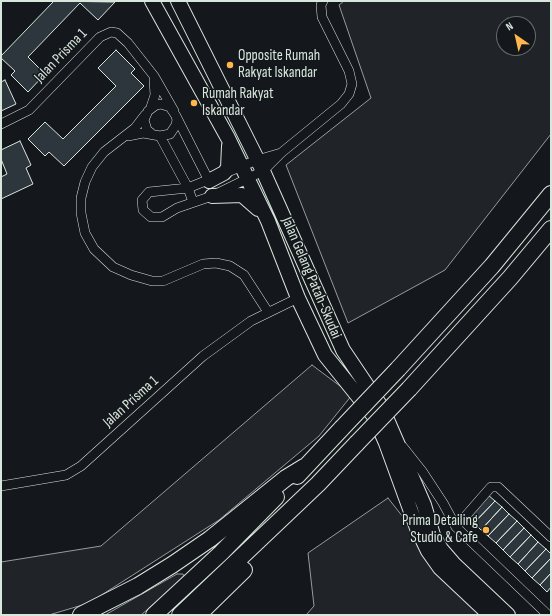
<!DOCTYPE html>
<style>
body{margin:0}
#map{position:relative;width:552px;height:616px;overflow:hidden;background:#14181c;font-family:"Sofia Sans Condensed",sans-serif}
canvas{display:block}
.frame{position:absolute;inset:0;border:2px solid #d8e6dc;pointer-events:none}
.north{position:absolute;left:496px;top:16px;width:40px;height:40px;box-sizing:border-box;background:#14181c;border:1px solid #626a69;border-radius:50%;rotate:326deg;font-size:11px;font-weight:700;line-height:16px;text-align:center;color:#d8e6dc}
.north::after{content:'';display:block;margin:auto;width:14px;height:18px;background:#ffb74d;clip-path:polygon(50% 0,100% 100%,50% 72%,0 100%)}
</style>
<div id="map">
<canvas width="552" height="616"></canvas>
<div class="frame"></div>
<div class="north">N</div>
</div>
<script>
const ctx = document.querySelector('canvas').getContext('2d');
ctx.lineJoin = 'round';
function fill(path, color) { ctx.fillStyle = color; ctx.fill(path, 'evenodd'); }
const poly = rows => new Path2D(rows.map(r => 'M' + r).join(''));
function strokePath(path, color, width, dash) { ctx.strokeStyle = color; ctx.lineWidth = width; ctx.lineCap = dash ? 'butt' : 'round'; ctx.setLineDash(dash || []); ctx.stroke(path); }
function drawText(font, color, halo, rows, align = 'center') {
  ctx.font = font + ' "Sofia Sans Condensed",sans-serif'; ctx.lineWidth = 3; ctx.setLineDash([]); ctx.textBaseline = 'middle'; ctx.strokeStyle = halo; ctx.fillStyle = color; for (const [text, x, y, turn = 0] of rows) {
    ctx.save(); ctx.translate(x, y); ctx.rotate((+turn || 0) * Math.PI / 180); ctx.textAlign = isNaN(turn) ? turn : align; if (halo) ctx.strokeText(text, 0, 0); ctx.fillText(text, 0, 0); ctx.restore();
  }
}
const green = poly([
 [344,1,551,1,551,134,445,270,348,323,286,165,371,98,339,5,344,1],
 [504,24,528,24,528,48,504,48,504,24],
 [312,365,352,395,319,436,219,520,89,603,49,615,1,615,1,562,101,546,312,365],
 [388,498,480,615,306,615,314,606,308,553,388,498],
 [177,574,183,574,185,578,141,615,105,615,177,574]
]);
fill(green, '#202428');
strokePath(green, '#939e99', 1);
const building = poly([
 [54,1,115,2,98,20,80,3,28,57,45,74,28,92,11,75,15,71,1,58,1,56,54,1],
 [116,50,135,69,131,73,144,86,64,166,49,152,45,156,28,139,45,122,63,139,116,86,98,68,116,50],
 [5,80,16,104,1,111,1,82,5,80],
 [20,141,31,165,26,168,33,184,1,199,1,177,7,174,1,159,1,150,20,141],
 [487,494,495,501,474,523,466,516,487,494],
 [495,501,502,507,481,530,474,523,495,501],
 [502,507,509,514,488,536,481,530,502,507],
 [509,514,517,521,496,543,488,536,509,514],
 [517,521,524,528,503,550,496,543,517,521],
 [524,528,531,535,510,557,503,550,524,528],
 [531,535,538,542,518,564,510,557,531,535],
 [538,542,546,549,525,571,518,564,538,542],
 [546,549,551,554,551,558,532,578,525,571,546,549],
 [551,558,551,573,540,585,532,578,551,558],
 [551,573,551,587,547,592,540,585,551,573]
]);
fill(building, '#2c363c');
strokePath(building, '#d8e6dc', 1);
const street = poly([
 [151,107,155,95,154,80],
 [145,115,135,128,104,152,92,167,85,182,81,198,81,213,85,233,94,249,113,267,131,275,152,281,163,281,203,264,216,263,230,266,244,275,268,312],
 [176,116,209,181],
 [1,124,29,110,100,37,111,32,117,33,128,43,154,76,174,111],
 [128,136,143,133,160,136,170,134,176,125,177,120,176,116,170,107,161,104,156,105,148,111,144,120,147,130,151,133],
 [160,136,188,188,193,202],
 [281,153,257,160,188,188,149,192,142,200,143,210,151,217,162,217,177,208,212,196,263,171,281,153,341,104,349,94,352,84,349,71,322,17,321,5,323,1],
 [403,447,422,471,443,503,456,527,548,615],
 [1,486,66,475,81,466,203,356,251,321,298,298],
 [456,527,491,487,498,487,551,537]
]);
const primary = poly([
 [152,1,228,138,268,221,298,298,325,355,374,416,386,443,417,528,428,551,440,568,490,615],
 [178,1,263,171,343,350,382,408,424,505,433,535,441,549,454,564,508,615],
 [209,181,224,173,228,168,229,146],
 [212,196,242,195,258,209]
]);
const highway = poly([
 [398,369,492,266,551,194],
 [409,389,510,278,551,229],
 [297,476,342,428],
 [81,615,138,586,172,565,210,539,286,478,304,467],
 [154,615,221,553,276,497],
 [180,615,318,484,357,443],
 [198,615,244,570]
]);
strokePath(street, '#d8e6dc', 10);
strokePath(primary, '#d8e6dc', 16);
strokePath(highway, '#d8e6dc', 18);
strokePath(street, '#14181c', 9);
strokePath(primary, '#14181c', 14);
strokePath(highway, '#14181c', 16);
const highwayBridge = poly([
 [342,428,398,369],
 [357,443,409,389]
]);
strokePath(highwayBridge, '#d8e6dc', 18, []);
strokePath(highwayBridge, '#14181c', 16);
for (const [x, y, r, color] of [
 [230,65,4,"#ffb74d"],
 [194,103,4,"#ffb74d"],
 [486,530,4,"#ffb74d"]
]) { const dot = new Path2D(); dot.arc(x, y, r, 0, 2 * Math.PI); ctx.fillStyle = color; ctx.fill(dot); strokePath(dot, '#14181c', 1.5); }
drawText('15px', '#d8e6dc', '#14181c', [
 ["Jalan Prisma 1",61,56,-46],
 ["Jalan Gelang Patah-Skudai",311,278,67],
 ["Jalan Prisma 1",131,402,-42]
]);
drawText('15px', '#d8e6dc', '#14181c', [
 ["Opposite Rumah",238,56],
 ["Rakyat Iskandar",238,73],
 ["Rumah Rakyat",202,94],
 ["Iskandar",202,111],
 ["Prima Detailing",478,521,"right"],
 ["Studio & Cafe",478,538,"right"]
], 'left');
</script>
